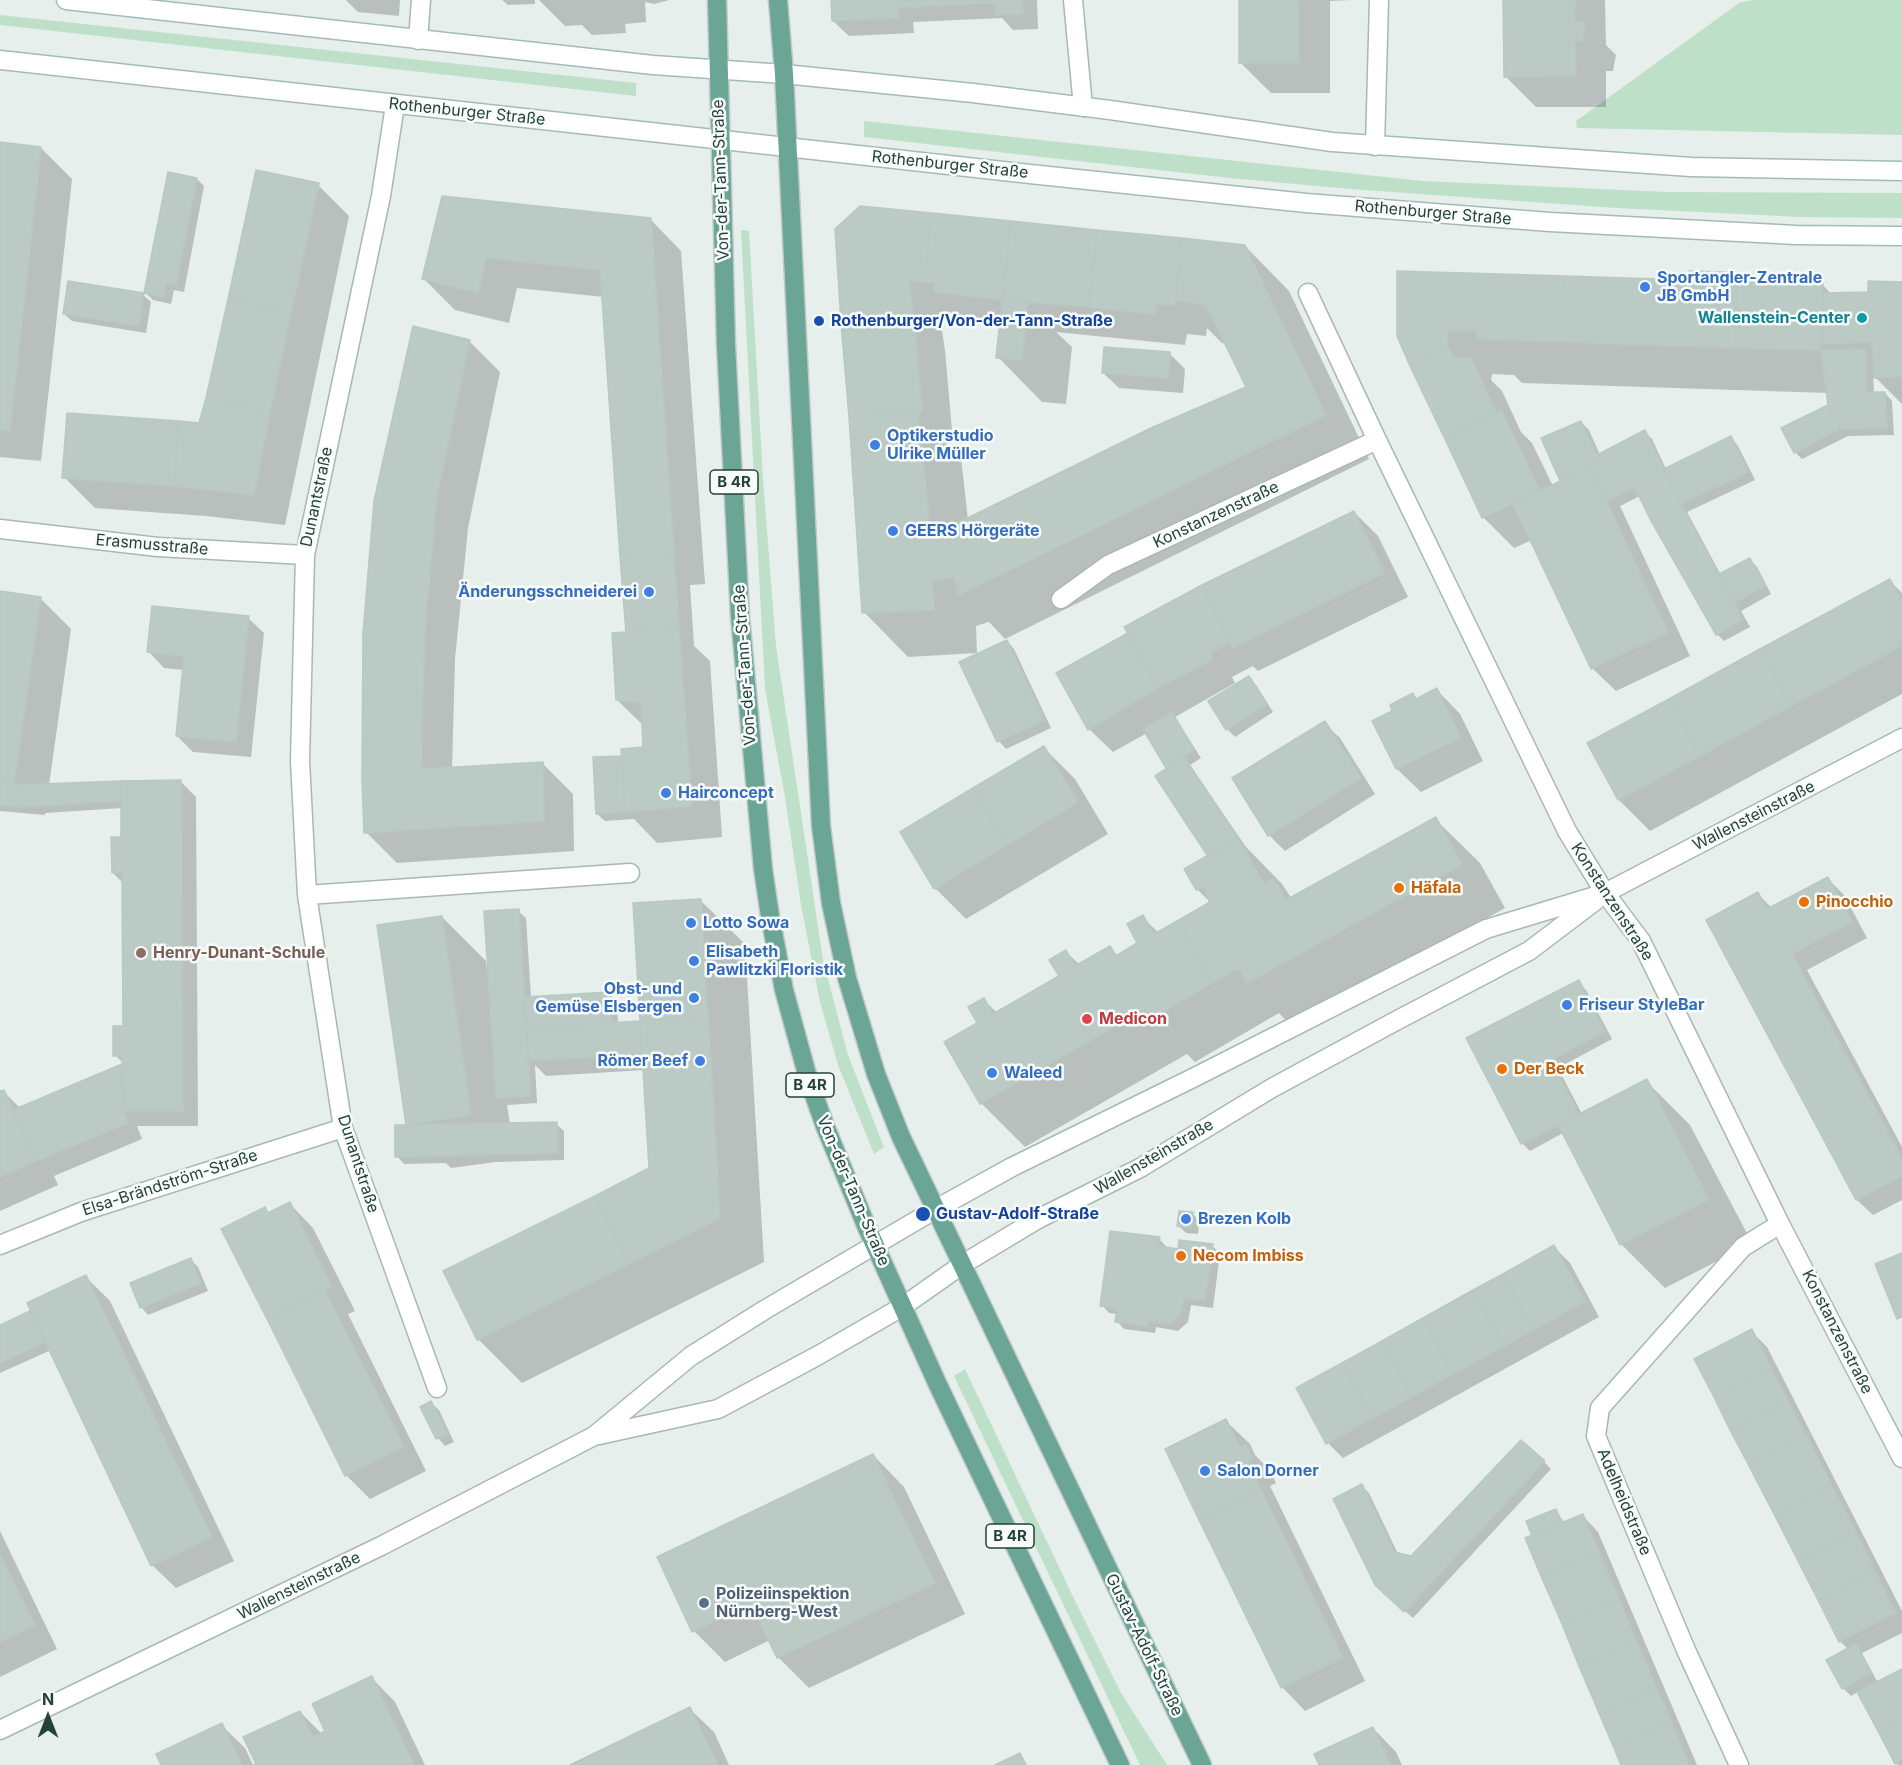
<!DOCTYPE html>
<meta charset="utf-8">
<style>
body{margin:0}
#map{position:relative;width:1902px;height:1765px;overflow:hidden;background:#e6efeb;font-family:Inter,sans-serif}
canvas{display:block}
.north{position:absolute;left:18px;top:1687px;width:60px;height:60px;-webkit-text-stroke:4px #f7fbf9;paint-order:stroke;rotate:0deg;font-size:16px;font-weight:700;line-height:24px;text-align:center;color:#24423a}
.north::after{content:'';display:block;margin:auto;width:21px;height:27px;background:#24423a;clip-path:polygon(50% 0,100% 100%,50% 72%,0 100%)}
</style>
<div id="map">
<canvas width="1902" height="1765"></canvas>
<div class="north">N</div>
</div>
<script>
const ctx = document.querySelector('canvas').getContext('2d');
ctx.lineJoin = 'round';
function fill(path, color) { ctx.fillStyle = color; ctx.fill(path, 'evenodd'); }
const poly = rows => new Path2D(rows.map(r => 'M' + r).join(''));
function strokePath(path, color, width, dash) { ctx.strokeStyle = color; ctx.lineWidth = width; ctx.lineCap = dash ? 'butt' : 'round'; ctx.setLineDash(dash || []); ctx.stroke(path); }
function drawText(font, color, halo, rows, align = 'center') {
  ctx.font = font + ' Inter,sans-serif'; ctx.lineWidth = 5; ctx.setLineDash([]); ctx.textBaseline = 'middle'; ctx.strokeStyle = halo; ctx.fillStyle = color; for (const [text, x, y, turn = 0] of rows) {
    ctx.save(); ctx.translate(x, y); ctx.rotate((+turn || 0) * Math.PI / 180); ctx.textAlign = isNaN(turn) ? turn : align; if (halo) ctx.strokeText(text, 0, 0); ctx.fillText(text, 0, 0); ctx.restore();
  }
}
fill(poly([
 [1752,0,1902,0,1902,135,1577,128,1576,121,1739,3],
 [0,15,636,83,636,96,0,25],
 [864,121,1423,181,1666,192,1902,193,1902,218,1800,217,1617,208,1350,189,1230,178,864,137],
 [741,230,749,231,763,479,776,646,823,960,848,1055,884,1147,874,1154,838,1065,820,1002,801,905,785,797,765,689],
 [965,1369,1077,1605,1121,1693,1167,1765,1140,1765,954,1376]
]), '#bfe0c8');
fill(poly([
 [346,0,400,0,399,16,358,12],
 [502,0,535,0,535,4,508,5],
 [539,0,669,0,654,4,645,2,646,22,625,24,626,33,592,35,582,25,565,26],
 [832,0,1037,0,1038,29,1013,30,1002,18,913,22,914,33,849,36,833,21],
 [1240,0,1351,0,1330,1,1330,93,1271,93,1240,62],
 [1505,0,1605,0,1606,45,1616,55,1613,71,1606,71,1606,107,1536,107,1505,76],
 [0,144,41,148,72,179,41,461,0,457],
 [197,179,204,186,184,292,174,290,171,304,153,300,146,293],
 [318,185,349,216,285,525,206,516,95,508,64,477,200,425],
 [443,198,650,219,681,251,705,584,690,585,694,646,710,661,722,837,657,843,634,819,605,821,597,814,623,758,645,749,644,726,617,700,629,633,604,297,517,288,509,323,455,310,424,279],
 [860,208,1245,246,1289,291,1369,459,1005,639,989,622,976,626,977,653,908,657,864,612],
 [939,312,957,313,966,323,1001,326,998,357,1042,402,1066,404,1072,347,1056,332,1185,345,1187,334,1206,336,1207,328,1222,343,1227,344,1248,388,968,520,961,458,946,443,953,442,945,350],
 [1726,274,1735,283,1823,285,1832,295,1870,294,1902,284,1902,404,1873,375,1874,393,1885,393,1892,401,1894,435,1848,436,1802,459,1795,452,1829,406,1828,393,1522,383,1514,375,1492,374,1491,380,1502,391,1521,432,1532,443,1553,486,1563,481,1562,480,1581,422,1589,430,1600,455,1645,432,1652,439,1666,469,1731,438,1738,446,1755,480,1687,512,1721,575,1750,560,1757,567,1771,594,1741,611,1750,627,1724,641,1717,634,1640,496,1620,506,1690,656,1616,691,1592,668,1532,540,1514,548,1483,517,1398,336],
 [143,295,151,302,146,333,72,321,64,314],
 [469,341,500,372,468,528,455,659,452,769,542,763,573,794,574,851,397,863,366,832],
 [1170,354,1185,369,1183,393,1119,388,1103,373],
 [1354,512,1378,536,1408,597,1258,671,1253,666,1232,677,1235,683,1175,717,1201,758,1190,765,1246,847,1282,884,1292,899,1435,819,1480,863,1505,908,1292,1027,1279,1013,1195,1062,1187,1054,1025,1147,981,1103,946,1042,979,1023,984,1000,997,1013,1061,976,1066,952,1080,965,1110,948,1118,956,1139,944,1142,917,1159,933,1211,903,1197,889,1209,855,1157,777,1168,768,1147,733,1113,752,1089,729,1130,633,1203,587],
 [1890,581,1902,593,1902,694,1650,831,1619,800,1589,744],
 [0,593,40,598,71,629,49,785,181,782,196,797,198,1126,137,1126,142,1139,54,1176,58,1185,0,1211,0,1093,3,1091,20,1108,125,1065,115,1055,124,1028,123,883,113,873,123,839,122,808,45,813,45,815,0,811],
 [248,618,264,633,251,757,193,752,177,736,184,670,164,668,149,652],
 [1007,641,1014,649,1051,728,1006,749,999,741,961,663],
 [1249,678,1256,685,1273,712,1235,737,1227,729,1210,702],
 [1437,690,1460,714,1483,761,1421,792,1397,769,1374,721,1394,711,1412,695,1418,700],
 [1324,723,1340,738,1375,794,1285,851,1269,835],
 [1044,748,1075,779,1108,834,966,919,935,888],
 [1828,879,1844,895,1867,938,1807,970,1902,1147,1902,1200,1873,1215,1857,1200,1708,921,1758,894,1772,908],
 [700,900,745,944,764,1262,522,1383,478,1339,651,1168,645,1070,546,1076,535,1065,537,1103,507,1105,510,1124,556,1124,564,1131,564,1160,496,1162,451,1168,446,1163,404,1164,397,1156,410,1126,407,1124,442,917,486,961,487,970,489,970,518,911,526,918,531,998,609,994,617,1001,618,1024,642,1022],
 [1578,982,1586,990,1612,1039,1558,1068,1582,1114,1646,1081,1690,1125,1752,1243,1665,1288,1621,1244,1563,1133,1530,1151,1522,1143,1468,1039],
 [290,1204,313,1228,355,1311,348,1314,426,1471,370,1499,346,1475,265,1209,270,1214],
 [1192,1213,1199,1221,1198,1234,1186,1233,1178,1225],
 [1159,1239,1166,1246,1166,1249,1179,1250,1212,1246,1220,1253,1213,1308,1191,1305,1188,1322,1178,1331,1156,1327,1155,1333,1124,1329,1117,1321,1118,1314,1109,1313,1102,1305],
 [1554,1247,1570,1263,1599,1317,1343,1458,1328,1443],
 [191,1260,198,1267,208,1291,148,1315,141,1307],
 [86,1277,110,1301,234,1561,176,1588,152,1565,51,1350,0,1373,0,1327,30,1312,35,1317],
 [1751,1331,1767,1347,1902,1611,1902,1633,1862,1653,1878,1683,1902,1671,1902,1765,1898,1765,1859,1691,1851,1696,1843,1688,1849,1650,1840,1641],
 [431,1403,439,1410,454,1442,445,1446,438,1438],
 [1226,1421,1250,1444,1255,1455,1270,1470,1276,1483,1270,1486,1365,1681,1305,1711,1282,1687],
 [873,1455,904,1487,965,1614,809,1688,778,1657,770,1640,725,1662,694,1631],
 [1544,1462,1551,1469,1413,1618,1384,1593,1362,1486,1369,1493,1398,1554,1411,1558],
 [1556,1511,1565,1523,1583,1516,1598,1532,1697,1765,1623,1765,1534,1537],
 [0,1531,57,1649,0,1677],
 [372,1678,395,1702,425,1765,257,1765,300,1712,322,1734,327,1732],
 [690,1709,714,1732,729,1765,574,1765],
 [221,1725,245,1748,253,1765,162,1765],
 [1373,1728,1396,1752,1402,1765,1321,1765]
]), '#0003');
const building = poly([
 [831,0,913,0,914,7,898,7,899,18,832,21,831,0],
 [913,0,965,0,966,4,914,7,913,0],
 [965,0,1022,0,1023,14,996,15,995,3,966,4,965,0],
 [1239,0,1299,0,1299,63,1239,63,1239,0],
 [1503,0,1575,0,1575,21,1585,22,1583,40,1575,41,1576,76,1504,77,1503,0],
 [0,142,41,147,10,431,0,430,0,142],
 [256,170,319,183,291,313,228,299,256,170],
 [168,172,197,178,176,285,166,283,164,297,144,293,168,172],
 [442,196,651,218,674,554,620,557,600,270,486,258,478,293,422,279,442,196],
 [860,206,932,213,924,282,909,281,914,317,841,323,835,229,860,206],
 [932,213,1011,221,1002,300,934,292,935,283,924,282,932,213],
 [1011,221,1097,230,1089,307,1002,300,1011,221],
 [1097,230,1182,238,1175,305,1156,304,1155,314,1089,307,1097,230],
 [1182,238,1245,245,1326,415,959,595,954,576,932,582,934,610,862,613,849,417,918,412,931,536,1151,428,1246,387,1206,305,1176,300,1182,238],
 [1397,271,1565,276,1563,342,1477,339,1477,331,1448,331,1447,346,1410,366,1397,336,1397,271],
 [1689,271,1727,272,1726,281,1737,281,1735,348,1563,342,1565,276,1689,280,1689,271],
 [68,281,144,293,139,326,63,314,68,281],
 [1737,281,1823,284,1821,350,1735,348,1737,281],
 [1868,281,1902,282,1902,377,1874,378,1872,342,1822,344,1823,293,1868,292,1868,281],
 [228,299,291,313,270,412,206,398,228,299],
 [1002,300,1028,302,1022,360,996,358,1002,300],
 [914,317,922,412,849,417,841,323,914,317],
 [413,326,470,340,437,496,425,628,421,769,543,762,544,821,364,833,362,779,363,633,374,501,413,326],
 [1447,346,1454,357,1471,358,1496,412,1444,437,1410,366,1447,346],
 [1104,347,1170,352,1168,378,1102,373,1104,347],
 [1865,349,1867,392,1885,392,1887,428,1840,429,1828,405,1821,350,1865,349],
 [206,398,270,412,254,495,174,486,179,421,199,423,206,398],
 [1828,405,1840,429,1794,453,1781,428,1828,405],
 [1501,410,1540,491,1482,518,1444,437,1501,410],
 [67,413,179,421,174,486,62,478,67,413],
 [1581,421,1600,462,1560,481,1541,438,1581,421],
 [1645,430,1681,504,1743,619,1716,635,1650,519,1635,488,1606,501,1590,467,1600,462,1597,455,1645,430],
 [1731,436,1748,472,1681,504,1664,469,1731,436],
 [1590,467,1668,632,1591,669,1513,504,1590,467],
 [1354,511,1385,573,1233,648,1202,585,1354,511],
 [674,554,679,628,626,632,620,557,674,554],
 [1750,558,1765,586,1734,603,1719,574,1750,558],
 [1890,579,1902,601,1902,646,1791,706,1760,649,1890,579],
 [1202,585,1230,642,1210,653,1213,659,1158,688,1124,627,1202,585],
 [0,591,41,597,14,785,0,783,0,591],
 [152,606,249,616,236,742,176,736,184,656,147,652,152,606],
 [679,628,692,806,625,812,621,749,643,747,641,703,616,700,612,633,679,628],
 [1128,633,1158,688,1088,730,1056,673,1128,633],
 [1007,640,1045,720,997,742,959,662,1007,640],
 [1760,649,1791,706,1700,756,1669,699,1760,649],
 [1249,676,1267,704,1226,730,1208,701,1249,676],
 [1437,688,1461,737,1396,769,1372,721,1392,711,1390,705,1413,693,1416,699,1437,688],
 [1669,699,1700,756,1618,800,1587,743,1669,699],
 [1172,712,1194,750,1166,768,1143,729,1172,712],
 [1325,721,1361,778,1268,836,1232,778,1325,721],
 [1044,746,1078,802,1007,845,973,788,1044,746],
 [622,756,625,812,596,814,593,757,622,756],
 [1184,757,1238,838,1207,855,1155,776,1184,757],
 [181,780,183,1111,123,1111,122,1056,113,1056,113,1026,123,1026,122,873,112,873,111,837,121,837,121,781,181,780],
 [121,781,121,801,19,807,0,805,0,783,14,785,121,781],
 [973,788,1007,845,934,889,900,832,973,788],
 [1436,817,1462,864,1247,983,1238,968,1212,983,1179,920,1210,902,1203,887,1196,890,1184,869,1238,838,1264,884,1274,878,1286,900,1436,817],
 [1828,877,1852,922,1792,954,1902,1158,1902,1176,1856,1200,1706,920,1758,892,1767,909,1828,877],
 [701,899,708,1016,640,1021,633,903,701,899],
 [519,909,531,1096,496,1098,484,911,519,909],
 [1143,915,1154,934,1179,920,1212,983,1150,1019,1145,1009,980,1104,944,1042,977,1023,968,1007,984,998,993,1014,1059,976,1049,960,1066,950,1075,966,1110,946,1116,956,1137,943,1127,924,1143,915],
 [442,916,471,1115,406,1125,377,925,442,916],
 [1579,980,1605,1031,1551,1060,1579,1114,1521,1144,1466,1038,1579,980],
 [610,992,612,1023,526,1028,524,997,610,992],
 [708,1016,716,1147,648,1151,640,1021,708,1016],
 [640,1021,642,1054,528,1061,526,1028,640,1021],
 [122,1064,123,1111,128,1123,36,1161,13,1110,122,1064],
 [1647,1079,1709,1199,1620,1245,1558,1125,1647,1079],
 [4,1090,36,1161,0,1177,0,1091,4,1090],
 [557,1122,557,1153,395,1157,395,1125,557,1122],
 [716,1147,720,1218,629,1264,595,1196,649,1168,648,1151,716,1147],
 [595,1196,629,1264,477,1340,443,1271,595,1196],
 [290,1202,332,1287,267,1319,221,1229,265,1207,268,1213,290,1202],
 [1179,1211,1193,1212,1191,1228,1177,1226,1179,1211],
 [1110,1231,1160,1237,1158,1246,1178,1249,1179,1240,1213,1244,1205,1301,1184,1298,1181,1314,1170,1324,1148,1321,1148,1326,1115,1322,1117,1308,1100,1306,1110,1231],
 [1554,1245,1585,1301,1534,1330,1503,1274,1554,1245],
 [1902,1253,1902,1317,1897,1319,1875,1264,1902,1253],
 [191,1258,201,1283,140,1308,130,1283,191,1258],
 [1503,1274,1534,1330,1504,1346,1473,1290,1503,1274],
 [86,1275,212,1537,151,1566,27,1303,86,1275],
 [325,1290,404,1447,345,1476,267,1319,325,1290],
 [1473,1290,1504,1346,1453,1374,1423,1318,1473,1290],
 [30,1311,45,1342,0,1363,0,1325,30,1311],
 [1423,1318,1453,1374,1412,1397,1382,1341,1423,1318],
 [1752,1329,1771,1368,1714,1397,1694,1359,1752,1329],
 [1382,1341,1412,1397,1373,1418,1342,1363,1382,1341],
 [1342,1363,1373,1418,1326,1444,1296,1388,1342,1363],
 [1771,1368,1788,1401,1730,1430,1714,1397,1771,1368],
 [431,1401,448,1434,436,1439,420,1407,431,1401],
 [1788,1401,1806,1435,1748,1464,1730,1430,1788,1401],
 [1226,1419,1240,1447,1246,1444,1253,1459,1248,1462,1261,1490,1199,1520,1165,1449,1226,1419],
 [1806,1435,1832,1486,1775,1516,1748,1464,1806,1435],
 [1521,1440,1545,1461,1404,1612,1375,1585,1333,1499,1362,1484,1394,1552,1411,1556,1521,1440],
 [873,1454,935,1583,777,1658,751,1604,692,1632,657,1557,873,1454],
 [1832,1486,1856,1532,1798,1561,1775,1516,1832,1486],
 [1261,1490,1343,1658,1281,1688,1199,1520,1261,1490],
 [1556,1509,1562,1523,1532,1536,1526,1521,1556,1509],
 [1583,1514,1599,1552,1541,1576,1525,1538,1583,1514],
 [1856,1532,1875,1571,1818,1600,1798,1561,1856,1532],
 [1599,1552,1619,1599,1562,1624,1541,1576,1599,1552],
 [0,1554,35,1625,0,1642,0,1554],
 [1875,1571,1896,1613,1839,1642,1818,1600,1875,1571],
 [1619,1599,1637,1642,1579,1666,1562,1624,1619,1599],
 [1637,1642,1657,1689,1599,1713,1579,1666,1637,1642],
 [1856,1644,1871,1673,1842,1689,1826,1660,1856,1644],
 [1902,1669,1902,1721,1879,1733,1857,1692,1902,1669],
 [372,1676,414,1765,253,1765,256,1764,243,1737,300,1711,313,1737,325,1731,312,1704,372,1676],
 [1657,1689,1671,1721,1613,1746,1599,1713,1657,1689],
 [690,1707,718,1765,570,1765,690,1707],
 [1671,1721,1689,1765,1621,1765,1613,1746,1671,1721],
 [1902,1721,1902,1760,1895,1764,1879,1733,1902,1721],
 [222,1723,242,1765,161,1765,156,1754,222,1723],
 [1373,1727,1391,1765,1319,1765,1314,1754,1373,1727],
 [1020,1753,1026,1765,995,1765,1020,1753]
]);
fill(building, '#bbcac4');
strokePath(building, '#b8c9c2', 1.5);
const minor = poly([
 [1073,0,1083,107],
 [418,40,421,0],
 [395,105,381,196,305,555,300,761,307,895,343,1128,437,1388],
 [1375,146,1379,0],
 [1308,293,1377,440,1567,831,1605,893,1641,941,1780,1224,1902,1458],
 [0,529,158,547,305,555],
 [1061,599,1108,565,1377,440],
 [307,895,630,873],
 [0,1245,81,1212,343,1128],
 [1739,1765,1686,1650,1596,1436,1600,1408,1743,1247,1780,1224]
]);
const tertiary = poly([
 [599,1435,718,1409,817,1356,902,1307,963,1264,1038,1219,1140,1168,1272,1088,1392,1023,1529,951,1595,901],
 [0,1730,381,1546,594,1436,691,1356,766,1309,936,1209,1012,1167,1195,1077,1486,929,1605,893,1902,738]
]);
const secondary = poly([
 [66,0,653,65,784,74,973,93,1110,110,1332,142,1691,167,1902,171],
 [0,60,1030,174,1306,203,1550,222,1796,235,1902,236]
]);
const primary = poly([
 [717,0,726,345,740,616,763,869,770,916,784,990,808,1078,825,1126,868,1230,938,1385,1120,1765],
 [778,0,784,74,821,826,831,903,847,978,876,1074,901,1137,1202,1765]
]);
strokePath(minor, '#a8b8b2', 21);
strokePath(tertiary, '#a8b8b2', 21);
strokePath(secondary, '#a4bbb3', 21);
strokePath(primary, '#c2cac8', 21);
strokePath(minor, '#fff', 18);
strokePath(tertiary, '#fff', 18);
strokePath(secondary, '#fff', 18);
strokePath(primary, '#6aa596', 18);
for (const [x, y, r, color] of [
 [1645,287,6,"#3f7fe0"],
 [1862,318,6,"#0f9aa8"],
 [819,321,6,"#1a4fb4"],
 [875,445,6,"#3f7fe0"],
 [893,531,6,"#3f7fe0"],
 [649,592,6,"#3f7fe0"],
 [666,793,6,"#3f7fe0"],
 [1399,888,6,"#e8710a"],
 [1804,902,6,"#e8710a"],
 [691,923,6,"#3f7fe0"],
 [141,953,6,"#8d6e63"],
 [694,961,6,"#3f7fe0"],
 [694,998,6,"#3f7fe0"],
 [1567,1005,6,"#3f7fe0"],
 [1087,1019,6,"#e0444e"],
 [700,1061,6,"#3f7fe0"],
 [1502,1069,6,"#e8710a"],
 [992,1073,6,"#3f7fe0"],
 [923,1214,8,"#1a4fb4"],
 [1186,1219,6,"#3f7fe0"],
 [1181,1256,6,"#e8710a"],
 [1205,1471,6,"#3f7fe0"],
 [704,1603,6,"#5c6f8a"]
]) { const dot = new Path2D(); dot.arc(x, y, r, 0, 2 * Math.PI); ctx.fillStyle = color; ctx.fill(dot); strokePath(dot, '#f7fbf9', 2); }
for (const [x, y, w] of [
 [734,482,48],
 [810,1085,48],
 [1010,1536,48]
]) { const box = new Path2D(); box.roundRect(x - w / 2, y - 12, w, 24, 4.5); ctx.fillStyle = '#f7fbf9'; ctx.fill(box); strokePath(box, '#24423a', 1.5); }
drawText('bold 15px', '#24423a', null, [
 ["B 4R",734,482],
 ["B 4R",810,1085],
 ["B 4R",1010,1536]
]);
drawText('16px', '#24423a', '#f7fbf9', [
 ["Rothenburger Straße",467,112,6],
 ["Rothenburger Straße",950,165,6],
 ["Von-der-Tann-Straße",721,180,-92],
 ["Rothenburger Straße",1433,213,5],
 ["Dunantstraße",317,497,-78],
 ["Konstanzenstraße",1216,515,-25],
 ["Erasmusstraße",152,545,5],
 ["Von-der-Tann-Straße",745,665,-94],
 ["Wallensteinstraße",1754,816,-27],
 ["Konstanzenstraße",1612,902,57],
 ["Wallensteinstraße",1154,1157,-30],
 ["Dunantstraße",358,1164,72],
 ["Elsa-Brändström-Straße",170,1183,-18],
 ["Von-der-Tann-Straße",853,1191,67],
 ["Konstanzenstraße",1837,1332,63],
 ["Adelheidstraße",1624,1502,67],
 ["Wallensteinstraße",299,1586,-26],
 ["Gustav-Adolf-Straße",1144,1645,64]
]);
drawText('bold 16px', '#366cbe', '#f7fbf9', [
 ["Sportangler-Zentrale",1657,278],
 ["JB GmbH",1657,296],
 ["Optikerstudio",887,436],
 ["Ulrike Müller",887,454],
 ["GEERS Hörgeräte",905,531],
 ["Änderungsschneiderei",637,592,"right"],
 ["Hairconcept",678,793],
 ["Lotto Sowa",703,923],
 ["Elisabeth",706,952],
 ["Pawlitzki Floristik",706,970],
 ["Obst- und",682,989,"right"],
 ["Gemüse Elsbergen",682,1007,"right"],
 ["Friseur StyleBar",1579,1005],
 ["Römer Beef",688,1061,"right"],
 ["Waleed",1004,1073],
 ["Brezen Kolb",1198,1219],
 ["Salon Dorner",1217,1471]
], 'left');
drawText('bold 16px', '#0d838f', '#f7fbf9', [
 ["Wallenstein-Center",1850,318]
], 'right');
drawText('bold 16px', '#164399', '#f7fbf9', [
 ["Rothenburger/Von-der-Tann-Straße",831,321],
 ["Gustav-Adolf-Straße",936,1214]
], 'left');
drawText('bold 16px', '#c56008', '#f7fbf9', [
 ["Häfala",1411,888],
 ["Pinocchio",1816,902],
 ["Der Beck",1514,1069],
 ["Necom Imbiss",1193,1256]
], 'left');
drawText('bold 16px', '#785e54', '#f7fbf9', [
 ["Henry-Dunant-Schule",153,953]
], 'left');
drawText('bold 16px', '#be3a42', '#f7fbf9', [
 ["Medicon",1099,1019]
], 'left');
drawText('bold 16px', '#4e5e75', '#f7fbf9', [
 ["Polizeiinspektion",716,1594],
 ["Nürnberg-West",716,1612]
], 'left');
</script>
